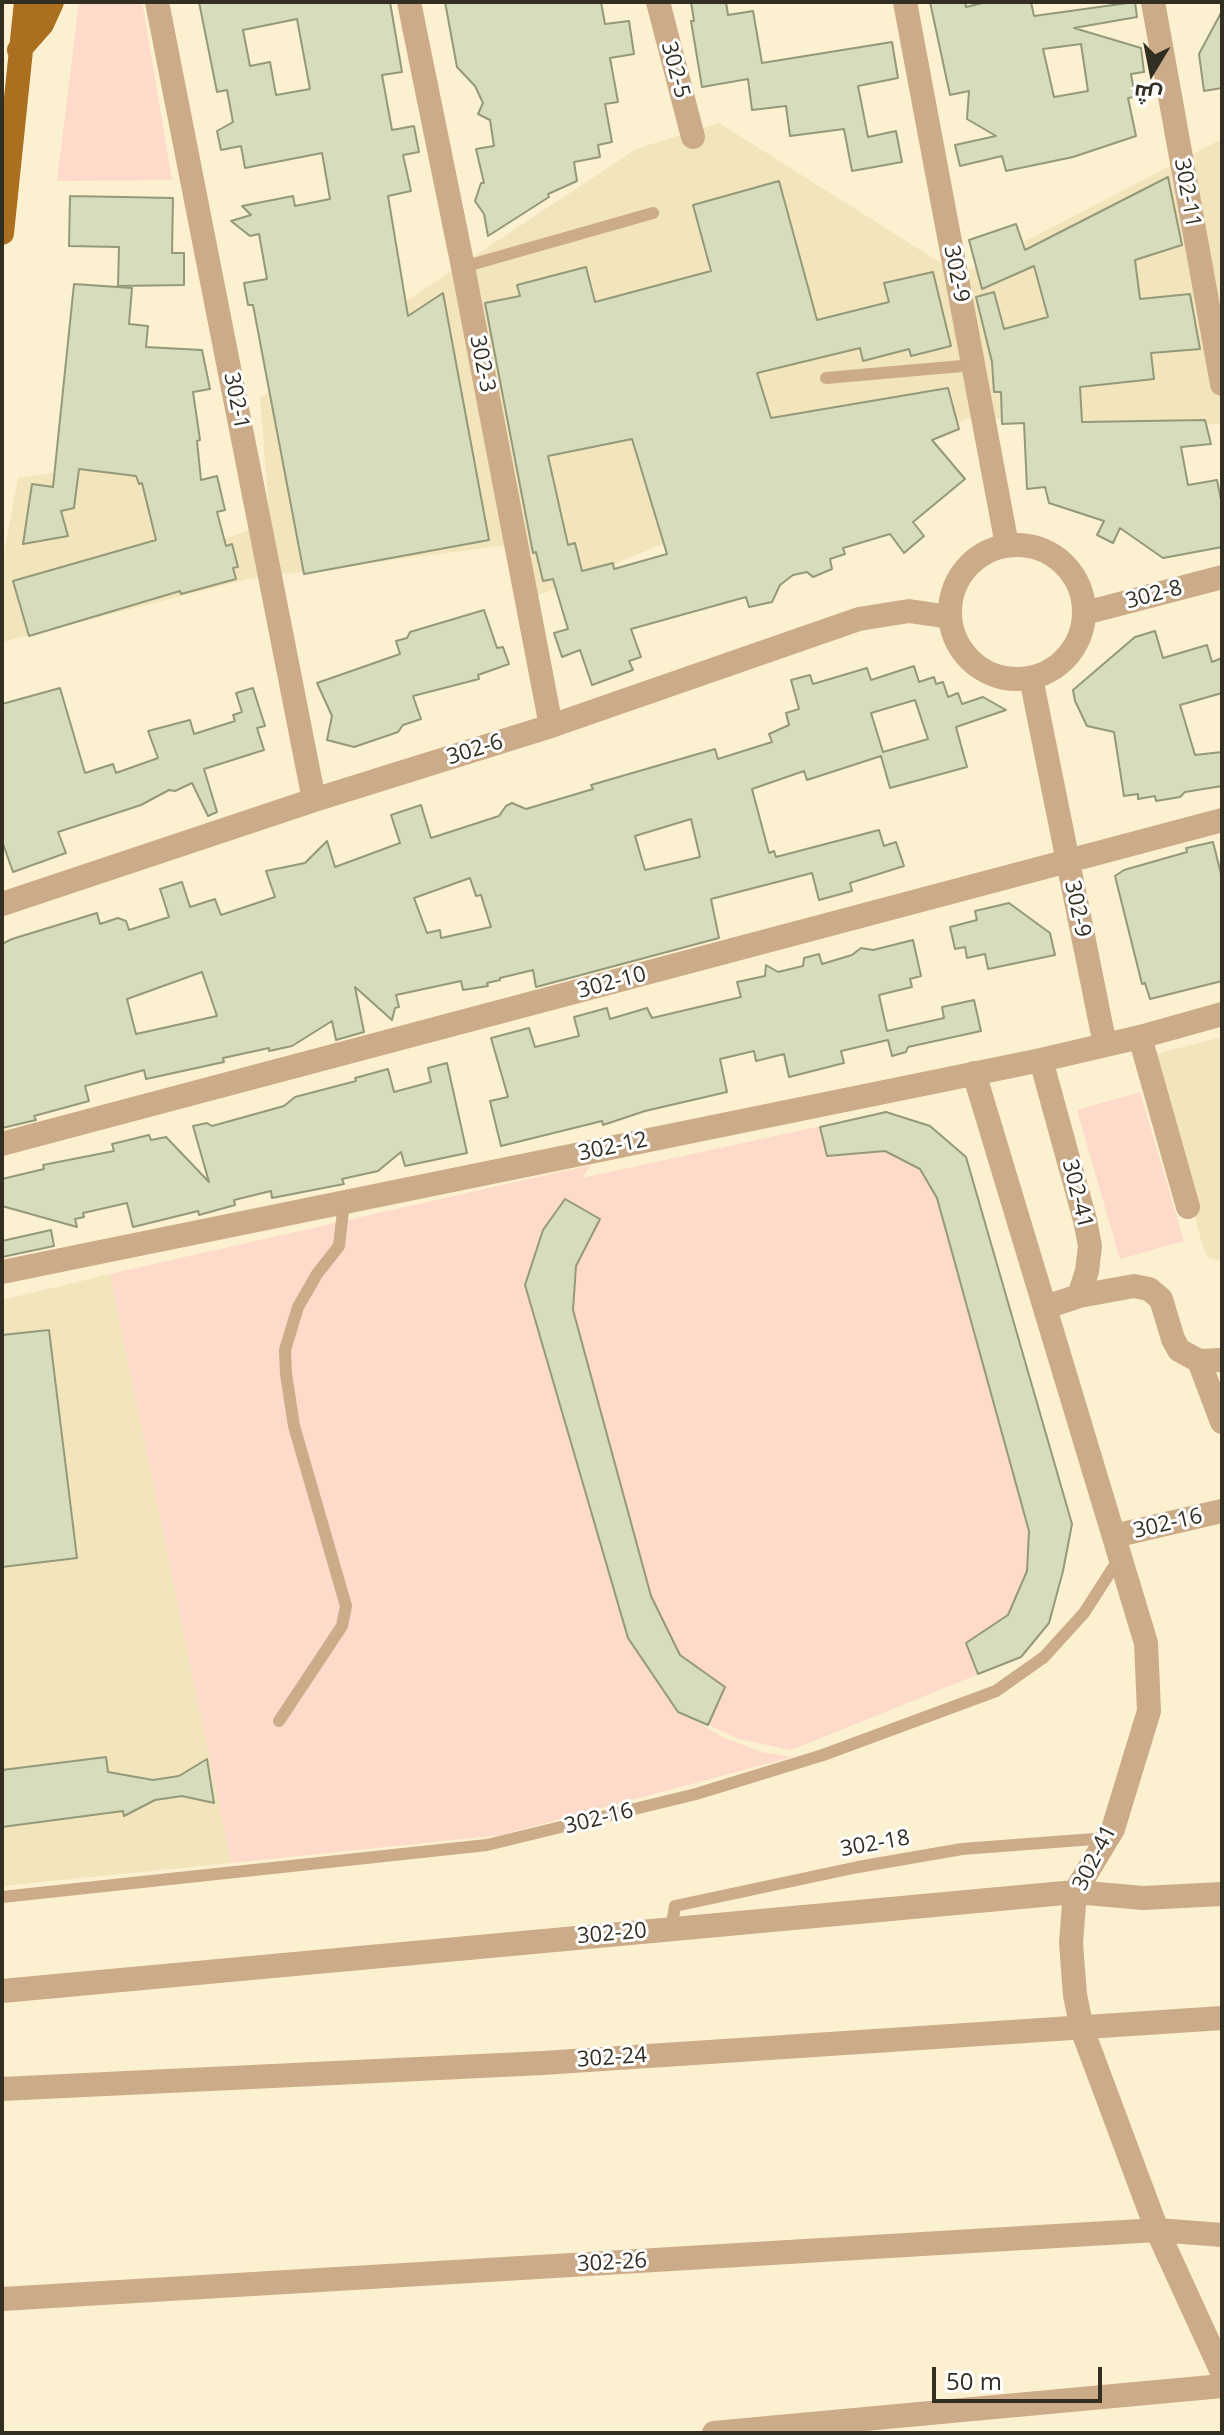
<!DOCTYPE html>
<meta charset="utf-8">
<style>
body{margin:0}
#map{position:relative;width:1224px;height:2435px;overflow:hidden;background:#fbf0cf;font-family:"Open Sans",Cairo,sans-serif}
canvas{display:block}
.frame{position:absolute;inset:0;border:4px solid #322e21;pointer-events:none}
.north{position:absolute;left:1112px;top:32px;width:80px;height:80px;-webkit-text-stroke:6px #fff;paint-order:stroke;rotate:190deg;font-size:22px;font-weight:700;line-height:32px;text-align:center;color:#322e21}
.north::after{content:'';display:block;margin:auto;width:28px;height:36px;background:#322e21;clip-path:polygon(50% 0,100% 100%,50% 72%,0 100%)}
.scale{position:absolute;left:932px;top:2367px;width:170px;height:36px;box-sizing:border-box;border:4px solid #322e21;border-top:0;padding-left:10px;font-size:24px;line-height:28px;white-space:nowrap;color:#322e21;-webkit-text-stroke:6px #fff;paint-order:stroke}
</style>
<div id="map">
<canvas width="1224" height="2435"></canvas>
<div class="frame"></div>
<div class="north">ش</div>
<div class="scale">50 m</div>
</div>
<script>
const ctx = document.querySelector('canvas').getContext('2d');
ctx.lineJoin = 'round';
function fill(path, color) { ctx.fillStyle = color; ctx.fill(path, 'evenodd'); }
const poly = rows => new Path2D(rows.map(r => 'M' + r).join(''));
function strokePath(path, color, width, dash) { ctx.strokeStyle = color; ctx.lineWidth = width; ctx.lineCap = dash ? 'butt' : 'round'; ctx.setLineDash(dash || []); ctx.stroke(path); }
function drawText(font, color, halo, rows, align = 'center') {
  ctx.font = font + ' "Open Sans",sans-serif'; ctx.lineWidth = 6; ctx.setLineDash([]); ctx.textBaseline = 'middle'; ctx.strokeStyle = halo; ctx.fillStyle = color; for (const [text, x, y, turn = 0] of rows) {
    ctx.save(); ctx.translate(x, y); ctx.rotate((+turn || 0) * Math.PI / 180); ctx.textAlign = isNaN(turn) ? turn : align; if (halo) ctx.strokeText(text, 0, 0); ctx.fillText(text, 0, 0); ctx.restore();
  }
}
fill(poly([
 [719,123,960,275,1222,139,1222,424,970,418,534,597,524,543,252,578,2,642,2,565,18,478,153,458,175,556,270,523,260,398,636,149],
 [1222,1037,1222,1259,1217,1260,1210,1259,1204,1251,1152,1055],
 [110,1274,231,1863,2,1886,2,1300]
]), '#f2e5bc');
fill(poly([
 [79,2,142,2,172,180,57,181],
 [1140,1092,1184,1241,1120,1259,1077,1110],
 [886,1112,930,1126,966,1157,1072,1524,1063,1571,1049,1623,1021,1657,791,1750,739,1739,688,1716,722,1737,761,1752,792,1757,501,1835,231,1863,110,1274,591,1165,582,1178]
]), '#fddac9');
const building = poly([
 [199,2,390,2,402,72,382,75,392,130,414,126,419,152,403,155,411,191,388,196,408,316,443,293,489,540,304,574,253,305,248,305,244,283,267,279,259,234,250,236,231,221,251,215,242,206,293,196,295,206,330,199,322,153,245,168,241,146,221,150,217,131,233,122,227,90,217,92,199,2],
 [297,19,310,89,276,95,270,62,250,66,243,30,297,19],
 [445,2,601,2,605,24,629,21,634,54,610,58,618,102,605,104,612,142,598,145,600,157,574,162,577,181,548,194,549,197,488,236,484,214,475,201,481,183,484,183,476,149,494,146,490,120,478,114,483,103,475,86,457,67,445,2],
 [691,2,726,2,728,15,753,11,762,63,892,42,898,78,858,86,868,137,896,131,902,162,852,171,844,129,790,136,786,106,752,110,748,79,702,87,691,21,694,21,691,2],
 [930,2,965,2,966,7,987,2,1031,2,1034,16,1135,2,1137,17,1074,28,1141,48,1144,72,1131,74,1135,97,1128,98,1136,136,1073,157,1006,171,1002,156,960,166,955,145,996,136,967,119,969,91,950,95,930,2],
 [1081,44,1088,91,1054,97,1043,49,1081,44],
 [1222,11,1222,88,1204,91,1199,54,1222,11],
 [1168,177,1182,245,1135,260,1140,299,1190,294,1200,349,1151,353,1154,379,1080,387,1082,422,1205,420,1211,444,1181,447,1188,485,1217,480,1222,505,1222,547,1163,558,1120,528,1113,543,1097,535,1104,521,1049,503,1045,487,1027,489,1024,423,1002,424,1001,392,994,392,992,362,976,297,994,292,1004,329,1048,317,1034,266,982,289,969,240,1016,224,1025,250,1168,177],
 [779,181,817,320,889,302,884,283,933,272,951,346,911,356,909,349,863,361,860,348,757,373,771,418,948,388,959,429,932,440,965,479,913,522,924,536,904,553,890,534,843,548,845,554,830,559,832,569,813,577,807,572,793,575,780,585,772,602,749,607,746,597,631,629,641,657,629,661,633,670,592,685,580,650,562,657,554,633,568,629,553,579,543,581,536,552,533,553,485,303,520,296,517,285,586,267,595,302,711,271,693,205,779,181],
 [632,439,667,554,614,569,613,563,582,571,575,543,568,545,548,456,632,439],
 [70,196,173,198,172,253,184,253,184,285,118,286,119,247,69,246,70,196],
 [74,284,132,288,129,324,148,326,146,347,202,350,210,389,193,392,200,440,197,441,201,480,217,476,225,510,217,512,226,546,232,544,238,567,233,568,236,579,181,594,180,591,29,636,13,581,156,540,142,483,139,484,136,476,79,469,74,508,61,511,68,536,23,544,32,484,53,487,74,284],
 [484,610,497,648,503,647,509,664,478,675,479,679,413,696,421,719,403,725,398,732,354,747,327,740,332,716,317,683,400,654,396,641,407,638,410,632,484,610],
 [1155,631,1163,658,1207,645,1212,662,1222,658,1222,693,1180,705,1195,755,1222,752,1222,786,1185,792,1180,797,1156,801,1155,796,1138,799,1138,794,1124,796,1114,732,1087,726,1075,701,1073,690,1135,637,1155,631],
 [914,666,919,682,934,677,936,684,943,682,948,697,958,693,962,704,983,697,1006,710,956,727,967,767,890,788,881,756,807,780,804,771,752,789,769,853,774,851,776,857,879,830,884,846,896,842,904,866,850,883,852,891,819,900,812,873,711,899,719,938,536,987,533,970,500,978,500,980,487,983,488,986,463,990,461,981,396,995,399,1007,395,1008,392,1020,355,987,364,1032,336,1040,332,1021,292,1046,269,1051,269,1048,223,1058,224,1062,146,1079,144,1070,85,1086,89,1101,34,1116,36,1120,2,1128,2,944,12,939,97,913,100,924,118,918,126,921,129,930,169,917,160,889,182,882,190,907,215,899,221,915,275,897,266,871,305,863,327,841,335,867,400,843,391,815,421,805,431,838,499,816,506,806,512,803,526,809,593,789,591,785,715,749,718,759,772,742,769,734,789,725,786,713,799,709,791,680,810,675,813,684,867,668,871,680,914,666],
 [915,700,928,739,883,752,871,713,915,700],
 [691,819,700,857,645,870,635,836,691,819],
 [470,878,476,896,481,895,491,927,441,938,440,930,427,933,414,898,470,878],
 [202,972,217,1016,136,1034,127,999,202,972],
 [60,688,85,773,113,764,116,773,158,758,148,731,190,720,194,734,235,721,233,715,242,712,236,693,253,688,265,726,257,728,264,750,204,769,217,812,208,816,192,783,175,791,169,790,141,805,58,832,66,853,13,872,2,841,2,704,60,688],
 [1213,842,1222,878,1222,981,1150,999,1145,983,1142,984,1115,876,1124,870,1187,852,1186,848,1213,842],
 [1009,903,1050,933,1055,955,988,969,985,954,967,958,965,947,955,949,950,927,977,920,975,911,1009,903],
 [913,940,921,976,910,979,912,987,879,995,887,1031,944,1018,942,1007,974,1000,981,1031,908,1047,906,1052,892,1056,888,1040,841,1051,844,1063,789,1077,784,1054,756,1061,754,1051,720,1059,727,1092,645,1111,603,1125,602,1121,501,1146,490,1101,508,1097,491,1038,529,1028,535,1047,579,1036,574,1017,607,1008,610,1019,647,1008,652,1018,741,997,737,982,765,976,766,965,778,972,803,966,804,958,819,954,822,964,852,955,861,948,873,950,913,940],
 [447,1063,467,1153,405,1166,401,1152,378,1171,342,1179,344,1184,272,1198,271,1191,234,1200,235,1205,199,1215,198,1211,133,1227,127,1203,83,1213,84,1217,75,1219,77,1227,2,1206,2,1179,44,1169,43,1165,114,1151,112,1144,149,1135,151,1140,166,1137,209,1182,193,1126,207,1123,212,1126,284,1106,295,1097,356,1081,355,1078,388,1069,394,1092,431,1082,428,1068,447,1063],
 [886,1112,930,1126,966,1157,1072,1524,1063,1571,1049,1623,1021,1657,978,1674,966,1643,1008,1615,1027,1571,1029,1531,937,1198,920,1169,885,1151,827,1156,820,1127,886,1112],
 [565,1199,600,1219,576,1266,573,1310,651,1596,680,1655,725,1687,708,1725,678,1712,628,1638,525,1285,543,1230,565,1199],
 [51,1230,54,1246,2,1257,2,1241,51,1230],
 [49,1330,77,1558,2,1567,2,1335,49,1330],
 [106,1757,108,1772,153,1780,179,1776,207,1759,214,1803,182,1796,155,1800,124,1816,123,1811,2,1827,2,1770,106,1757]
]);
fill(building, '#d7ddbc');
strokePath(building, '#939979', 2);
strokePath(poly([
 [463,267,653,213],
 [826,378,973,365],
 [279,1721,342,1626,346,1606,294,1426,286,1374,285,1350,298,1307,317,1274,339,1246,344,1202],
 [2,1897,487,1845,696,1794,823,1755,996,1691,1044,1657,1084,1613,1120,1557],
 [671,1929,675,1906,858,1867,962,1849,1107,1838]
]), '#ccab88', 12);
strokePath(poly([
 [157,2,314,800],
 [409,2,463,267,551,726],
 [658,2,693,137],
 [905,2,1007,545],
 [1153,2,1222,384],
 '950 612a67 67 0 1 1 134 0a67 67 0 1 1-134 0Z',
 [1085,613,1222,577],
 [1031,678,1105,1045],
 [2,904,314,800,551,726,859,619,909,611,950,617],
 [1140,1037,1188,1207],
 [1041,1060,1085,1220,1090,1246,1087,1271,1079,1296,1046,1307],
 [974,1073,1146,1643,1149,1711,1113,1829,1075,1892,1071,1943,1075,1995,1082,2029,1157,2230,1222,2372],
 [2,1144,1222,820],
 [2,1272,1041,1060,1140,1037,1222,1014],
 [1079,1296,1134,1286,1149,1289,1161,1299,1173,1339,1179,1350,1199,1361,1222,1360],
 [1199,1361,1222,1422],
 [1114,1536,1222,1511],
 [2,1991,1075,1892,1143,1898,1222,1894],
 [2,2089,543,2063,1222,2018],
 [2,2299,1157,2230,1222,2235],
 [714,2433,1222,2386]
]), '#ccab88', 24);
strokePath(poly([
 [19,50,42,24,52,2],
 [2,233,26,2]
]), '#aa6f1f', 24);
drawText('22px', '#322e21', '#fff', [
 ["302-5",675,70,75],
 ["302-11",1187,193,80],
 ["302-9",956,274,79],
 ["302-3",482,364,79],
 ["302-1",236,401,79],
 ["302-8",1154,595,-15],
 ["302-6",475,750,-17],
 ["302-9",1077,909,78],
 ["302-10",612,983,-15],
 ["302-12",613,1147,-12],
 ["302-41",1077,1194,76],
 ["302-16",1168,1524,-13],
 ["302-16",599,1819,-14],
 ["302-18",875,1844,-10],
 ["302-41",1095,1858,-63],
 ["302-20",612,1934,-5],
 ["302-24",612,2058,-4],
 ["302-26",612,2263,-3]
]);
</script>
